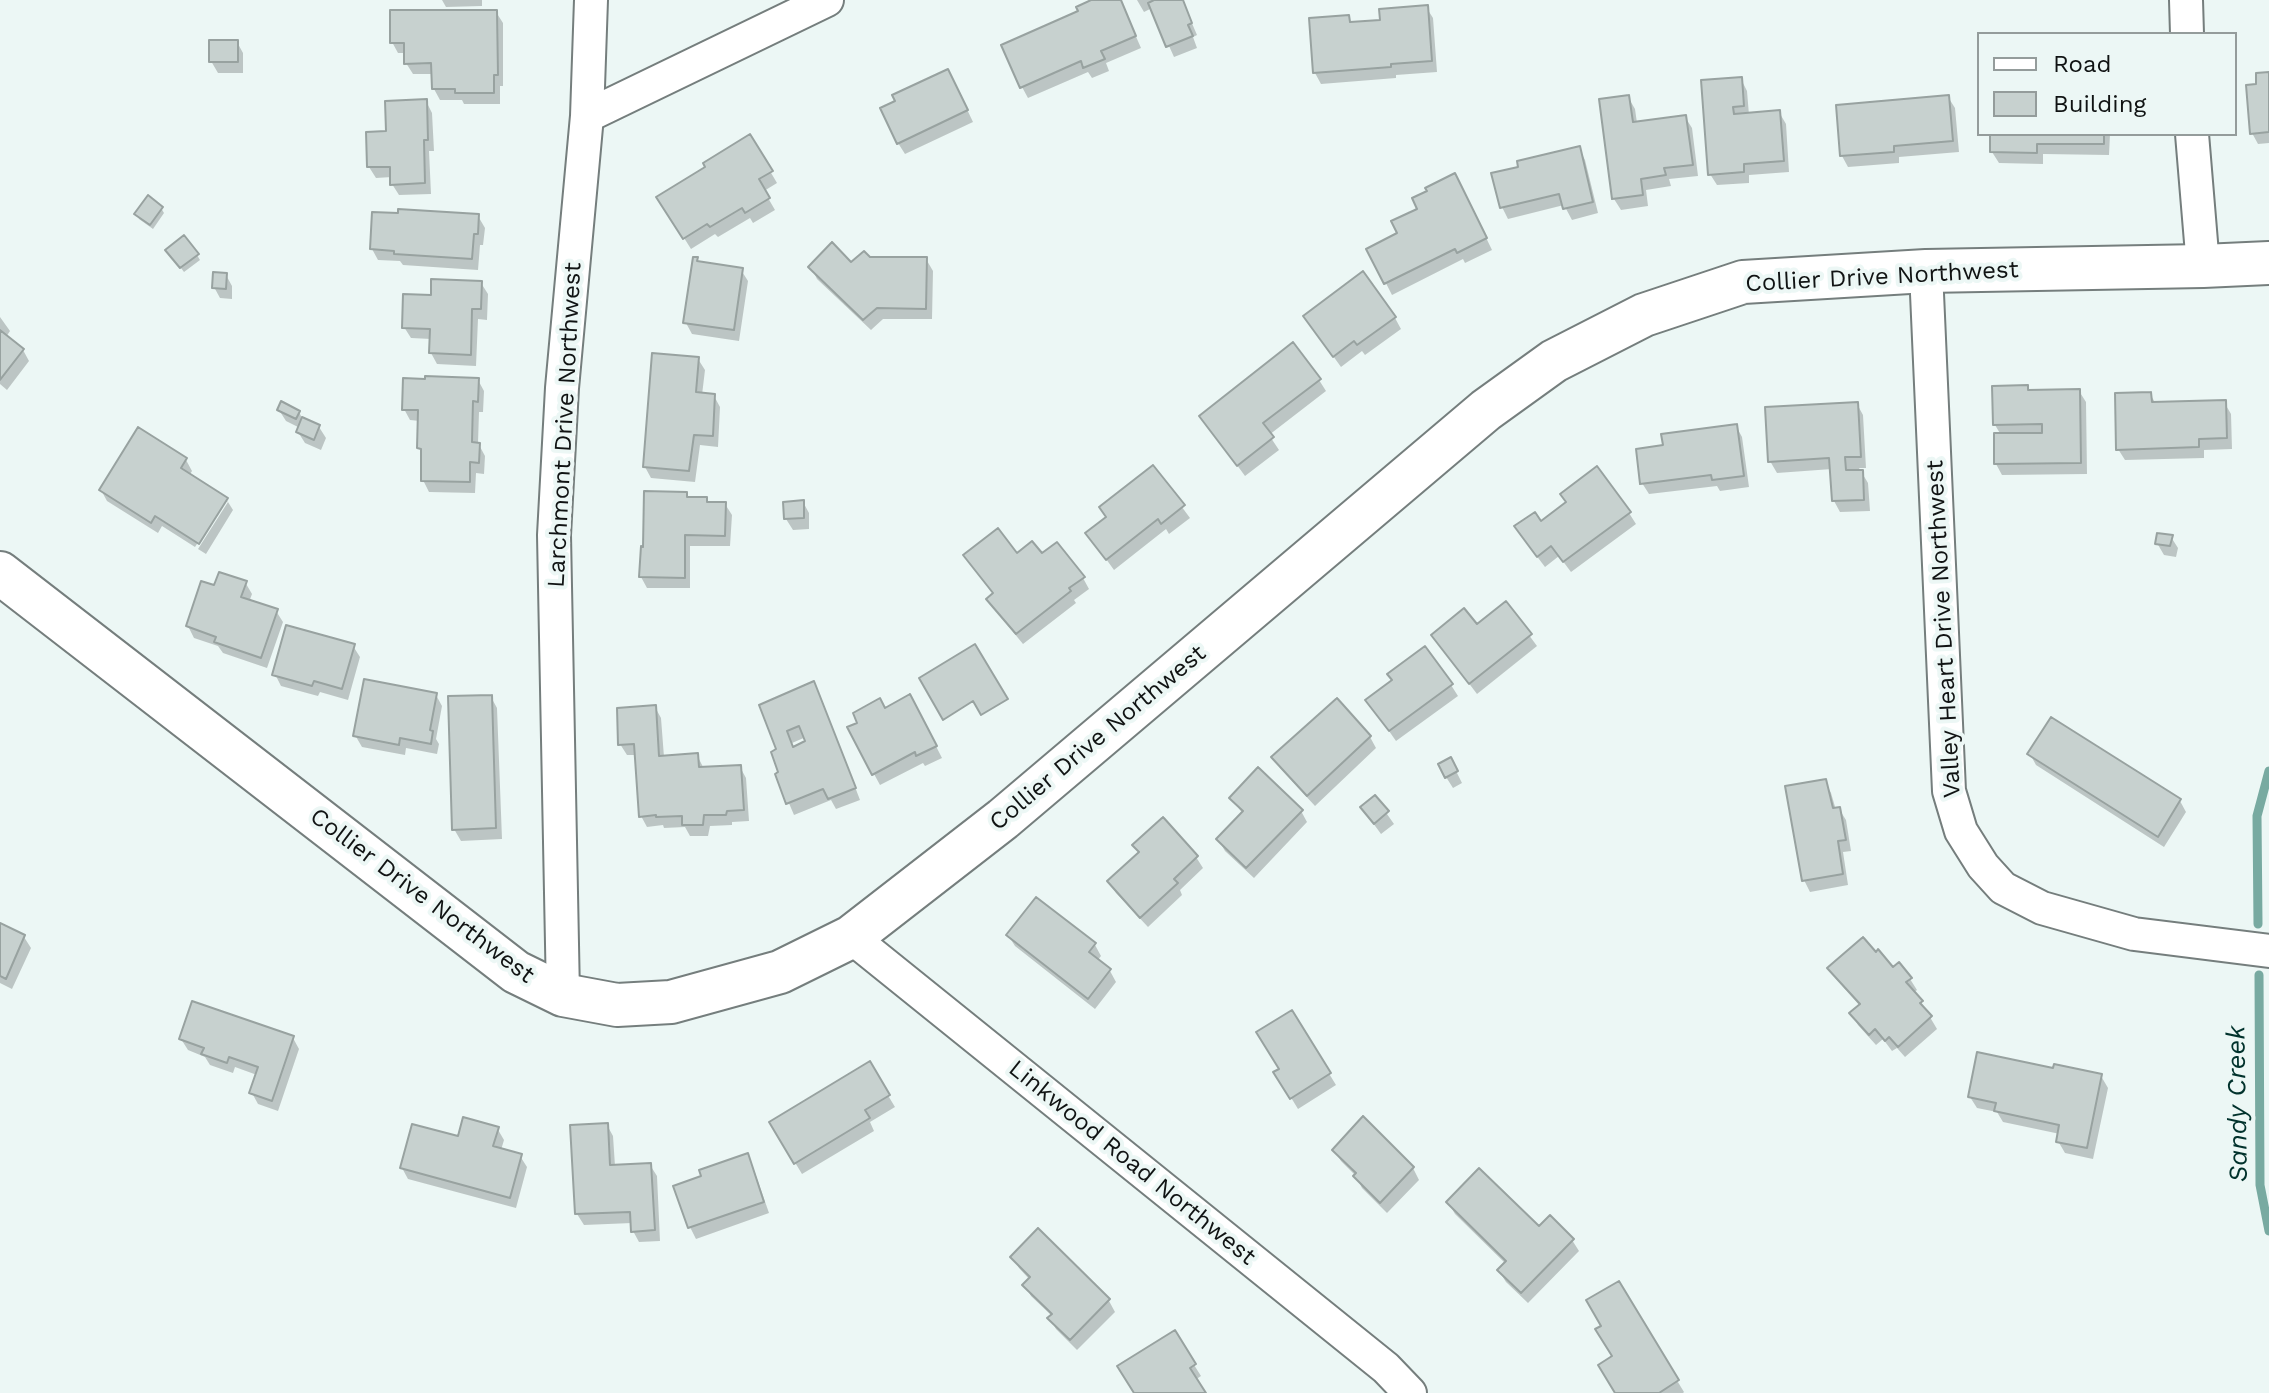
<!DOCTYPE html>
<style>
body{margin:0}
#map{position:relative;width:2269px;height:1393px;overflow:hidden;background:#ecf7f5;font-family:"Work Sans",sans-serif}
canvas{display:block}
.legend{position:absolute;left:1977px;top:32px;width:260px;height:104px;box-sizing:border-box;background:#ecf7f5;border:2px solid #949c9b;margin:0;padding:10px 14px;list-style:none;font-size:24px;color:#101313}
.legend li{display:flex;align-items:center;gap:16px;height:40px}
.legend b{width:40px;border:2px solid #949c9b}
</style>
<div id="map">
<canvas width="2269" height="1393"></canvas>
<ul class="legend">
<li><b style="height:10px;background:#fff"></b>Road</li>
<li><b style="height:22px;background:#c7d1cf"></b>Building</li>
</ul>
</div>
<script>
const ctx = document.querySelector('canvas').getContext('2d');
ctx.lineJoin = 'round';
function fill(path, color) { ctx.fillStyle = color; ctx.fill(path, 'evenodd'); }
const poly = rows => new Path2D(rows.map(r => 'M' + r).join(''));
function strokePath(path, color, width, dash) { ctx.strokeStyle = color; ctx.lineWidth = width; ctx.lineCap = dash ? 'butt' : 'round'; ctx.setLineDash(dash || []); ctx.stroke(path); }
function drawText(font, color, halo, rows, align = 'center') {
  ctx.font = font + ' "Work Sans",sans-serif'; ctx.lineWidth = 8; ctx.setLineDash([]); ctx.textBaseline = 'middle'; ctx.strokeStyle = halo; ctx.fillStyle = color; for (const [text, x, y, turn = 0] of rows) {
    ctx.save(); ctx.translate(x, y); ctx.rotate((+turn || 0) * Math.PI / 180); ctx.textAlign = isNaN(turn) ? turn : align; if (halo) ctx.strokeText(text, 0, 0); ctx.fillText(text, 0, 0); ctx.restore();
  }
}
fill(poly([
 [442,0,482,0,482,6,446,7],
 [1096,0,1120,0,1141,48,1106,63,1109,71,1092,78,1088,72,1028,98,1022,87,1080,12],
 [1137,0,1182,0,1197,35,1193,37,1197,48,1174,57,1152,8,1144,12],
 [1426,7,1433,18,1437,72,1396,75,1396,78,1321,84,1315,73,1348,17,1352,24,1382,22],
 [496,12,503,23,503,86,500,86,500,104,464,104,462,100,440,100,434,89,433,74,413,74,406,63,406,53,398,53,392,42],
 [237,42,243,53,243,73,218,73,211,61],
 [2269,74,2269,143,2258,144,2252,133,2259,86],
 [1741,79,1747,91,1749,115,1779,112,1786,124,1789,172,1749,175,1749,183,1717,185,1710,174],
 [954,82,973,122,905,154,898,143],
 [1628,97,1635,109,1637,123,1685,117,1692,128,1698,176,1669,179,1671,186,1646,190,1648,206,1621,210,1614,199],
 [1948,97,1955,108,1959,152,1899,157,1899,163,1848,167,1842,156],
 [426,101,432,113,434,151,429,151,431,194,399,195,392,184,392,177,376,178,369,167,388,133],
 [1992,134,2110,134,2109,155,2043,154,2043,164,1999,163,1992,152],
 [750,137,777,183,764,191,775,210,753,223,750,218,718,237,715,234,691,249,659,198,708,168],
 [1579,148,1585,160,1598,213,1572,220,1564,205,1508,219,1502,207],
 [1461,186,1492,250,1465,263,1463,259,1392,295,1369,250,1400,234],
 [161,208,164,213,153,229,139,219,137,214],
 [478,216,485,228,483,245,480,245,478,270,403,265,400,261,378,260,372,249],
 [171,255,197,255,200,260,184,272],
 [697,259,699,264,741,270,748,281,739,341,692,334,686,323],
 [869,259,926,259,933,271,932,319,883,319,871,330,817,279,811,267,851,265],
 [226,275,232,286,232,299,220,298,214,287],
 [481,283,488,294,487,320,478,319,476,366,437,364,431,353,431,339,411,338,404,327,433,297],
 [0,317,10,331,6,337,23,350,29,361,7,390,0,384],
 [1305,317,1395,318,1401,329,1365,355,1362,351,1341,367],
 [698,359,705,370,702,395,714,396,720,407,718,447,700,445,695,482,651,478,645,467],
 [478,380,484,391,483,412,479,412,478,443,485,456,484,474,476,473,475,493,429,492,423,480,423,455,419,448,420,421,410,420,404,409],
 [1319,380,1326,391,1269,435,1279,450,1245,476,1201,416],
 [2027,387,2029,392,2079,391,2086,402,2087,474,2002,475,1996,464,2001,435,1995,425],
 [2150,394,2156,404,2224,402,2231,414,2232,449,2204,450,2204,458,2125,460,2118,449],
 [1857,404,1863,415,1866,468,1859,468,1868,483,1870,511,1840,512,1834,501,1832,469,1777,473,1770,461],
 [279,410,299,412,303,420,319,427,326,438,321,450,305,443,298,432,300,428,286,421],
 [1736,426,1742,437,1749,487,1720,491,1717,486,1649,494,1642,483,1665,447],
 [186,460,192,471,189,476,228,502,224,502,195,547,162,526,158,533,107,501,101,490],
 [1153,468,1190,518,1169,534,1166,529,1114,570,1088,534,1107,518],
 [686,494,688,499,706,499,708,504,725,504,732,515,730,546,690,546,690,588,647,588,641,577],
 [228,502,233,510,206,554,198,549],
 [803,502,809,513,809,529,793,530,786,519],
 [1629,513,1636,524,1571,572,1559,556,1545,567,1523,538,1541,524],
 [2171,537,2178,548,2176,557,2164,555,2157,543],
 [1017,555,1042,556,1083,578,1089,589,1074,600,1076,603,1023,644,995,610,988,599,994,595,972,567],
 [245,582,252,594,249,602,276,611,283,622,267,668,223,653,218,646,194,638,188,626,216,587],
 [1506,604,1537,646,1477,694,1433,636,1476,627],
 [353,646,360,657,348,700,320,692,318,696,281,686,275,674],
 [814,684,820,695,860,800,836,809,831,800,794,815,777,775,781,773,778,750,762,706],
 [806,737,808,742,794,748,792,743],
 [1451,685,1458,696,1396,741,1368,701],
 [436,695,442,706,436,739,439,744,437,754,406,748,405,755,362,747,355,735],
 [491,697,497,708,502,839,461,841,454,829],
 [655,707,661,718,664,757,697,755,704,769,740,767,746,778,749,821,732,822,732,825,710,826,708,836,690,836,685,827,664,828,663,825,647,827,641,816,637,755,627,755,620,744],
 [916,707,942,758,925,766,923,763,880,785,874,774,885,711],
 [1370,737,1376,748,1315,806,1280,768,1273,757],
 [2030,754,2180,801,2186,812,2164,847,2036,765],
 [1456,771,1462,783,1453,788,1446,777],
 [1825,781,1831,793,1836,810,1839,809,1846,820,1851,851,1843,852,1848,885,1810,892,1804,880],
 [1375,797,1394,824,1381,834,1362,808],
 [1231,798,1301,811,1307,822,1254,878,1225,851,1218,839,1243,814],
 [1135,845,1196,857,1203,868,1180,890,1182,895,1148,927,1116,893,1109,882,1140,854],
 [0,926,24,937,31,948,12,989,0,983],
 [1008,935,1095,945,1101,956,1097,961,1110,971,1116,982,1095,1009,1015,946],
 [1830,968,1893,970,1910,979,1917,990,1913,993,1921,1002,1937,1029,1905,1057,1897,1048,1892,1051,1883,1039,1876,1045,1858,1025,1852,1014,1860,1006,1836,979],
 [1292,1013,1336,1085,1298,1109,1276,1073,1281,1070],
 [293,1038,299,1049,278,1111,258,1104,252,1093,257,1075,235,1067,233,1073,210,1065,205,1057,188,1050,181,1039],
 [869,1064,895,1107,870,1122,874,1131,802,1174,771,1123],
 [2055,1071,2101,1076,2108,1088,2093,1159,2065,1153,2058,1141,2060,1134,2003,1122,1997,1112,1977,1108,1970,1097],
 [1363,1119,1413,1168,1419,1180,1387,1213,1362,1188,1356,1176,1341,1161,1334,1150],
 [607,1125,613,1136,615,1166,650,1165,657,1176,660,1241,639,1242,633,1231,632,1223,584,1225,577,1214],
 [497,1128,504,1140,501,1150,520,1156,527,1167,516,1208,408,1179,402,1168,459,1138],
 [747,1156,753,1167,769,1213,696,1239,690,1227],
 [1448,1202,1572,1240,1579,1251,1528,1303,1506,1282,1499,1271,1506,1264,1455,1214],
 [1038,1231,1109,1301,1115,1312,1077,1350,1056,1329,1050,1318,1052,1316,1031,1296,1025,1285,1030,1280,1019,1268,1013,1257],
 [1618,1284,1684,1392,1683,1393,1617,1393,1614,1357,1604,1326],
 [1174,1333,1201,1376,1195,1380,1203,1393,1136,1393]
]), '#0003');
strokePath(poly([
 [2258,924,2257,816,2269,771],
 [2259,975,2260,1185,2269,1231]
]), '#78aaa1', 9);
const building = poly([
 [1091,0,1121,0,1136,36,1101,51,1105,59,1083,68,1081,61,1020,88,1001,45,1078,11,1076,7,1091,0],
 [1154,0,1183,0,1192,23,1188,25,1193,36,1166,47,1148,3,1154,0],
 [1428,5,1432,61,1391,64,1391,67,1313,73,1309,18,1349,15,1350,22,1380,20,1379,9,1428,5],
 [390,10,497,10,498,75,494,75,494,93,455,93,455,89,432,89,431,63,404,64,404,43,390,43,390,10],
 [209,40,238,40,238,62,209,62,209,40],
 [948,69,968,110,897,144,880,108,895,101,892,95,948,69],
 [2269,72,2269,132,2250,134,2246,85,2256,84,2256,73,2269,72],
 [1742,77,1744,106,1733,107,1734,114,1780,110,1784,161,1744,164,1744,172,1708,175,1701,80,1742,77],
 [1629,95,1633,122,1686,115,1693,165,1664,168,1666,175,1641,179,1643,195,1612,199,1599,99,1629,95],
 [1949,95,1953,141,1894,146,1894,152,1840,156,1836,105,1949,95],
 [427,99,428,140,424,140,425,183,390,185,390,167,367,167,366,132,386,131,385,101,427,99],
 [750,134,773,171,759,179,770,198,745,213,742,208,710,227,707,224,683,239,656,197,705,167,703,163,750,134],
 [1990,134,2104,134,2104,144,2037,144,2037,153,1990,152,1990,134],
 [1580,146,1593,202,1563,209,1559,194,1500,208,1491,173,1518,167,1517,161,1580,146],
 [1455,173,1487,238,1457,253,1455,249,1384,284,1366,249,1397,233,1391,221,1417,209,1412,198,1427,191,1425,188,1455,173],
 [148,195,163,207,150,225,134,214,148,195],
 [398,209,479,214,478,234,474,234,472,259,394,254,394,251,370,249,372,212,398,213,398,209],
 [184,235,199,254,180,268,165,250,184,235],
 [832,242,851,262,864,251,870,257,927,257,926,309,877,308,863,320,808,267,832,242],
 [693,257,698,257,697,261,743,268,734,330,683,323,693,257],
 [1363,271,1396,317,1357,345,1354,341,1333,357,1303,316,1363,271],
 [213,272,227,273,226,289,212,288,213,272],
 [431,279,482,281,481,309,472,309,471,355,429,353,430,329,402,328,403,294,431,295,431,279],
 [0,330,24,349,0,380,0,330],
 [1293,342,1321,379,1263,423,1274,437,1237,466,1199,416,1293,342],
 [652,353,699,357,696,392,715,394,713,436,694,435,689,471,643,467,652,353],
 [425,376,479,378,478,402,473,401,472,442,480,443,479,463,470,462,470,482,421,481,421,449,417,448,418,410,402,410,403,378,425,379,425,376],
 [2028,385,2028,390,2080,389,2081,463,1994,464,1994,433,2042,433,2042,424,1993,425,1992,386,2028,385],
 [2151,392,2152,402,2226,400,2227,438,2199,439,2199,447,2116,450,2115,393,2151,392],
 [281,401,300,411,296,419,277,410,281,401],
 [1858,402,1861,457,1845,457,1846,470,1863,470,1864,500,1832,501,1829,458,1768,462,1765,407,1858,402],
 [302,417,320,425,314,440,296,432,302,417],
 [1737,424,1744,476,1712,480,1711,475,1640,484,1636,449,1663,445,1661,434,1737,424],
 [138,427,187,458,181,468,228,498,199,544,155,516,151,523,99,490,138,427],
 [1153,465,1185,505,1161,524,1158,519,1106,560,1085,533,1106,517,1099,507,1153,465],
 [1597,466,1631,512,1563,562,1551,546,1537,557,1514,526,1535,512,1541,521,1566,502,1560,494,1597,466],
 [644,491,687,492,687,497,707,497,707,502,726,502,725,536,685,535,685,578,639,577,641,546,643,547,644,491],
 [804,500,804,518,784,519,783,502,804,500],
 [998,528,1017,553,1032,541,1042,553,1057,542,1085,577,1069,588,1071,591,1016,634,986,599,993,593,963,555,998,528],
 [2157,533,2173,535,2170,546,2155,544,2157,533],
 [219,572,247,581,241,597,278,609,261,658,214,642,216,637,186,626,201,581,214,585,219,572],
 [1506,601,1532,634,1469,684,1431,635,1464,608,1477,624,1506,601],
 [286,625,355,644,342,689,314,681,312,686,272,675,286,625],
 [975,644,1008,699,981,715,973,701,943,720,919,678,975,644],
 [1425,646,1453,684,1389,731,1365,700,1392,680,1387,674,1425,646],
 [364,679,437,693,430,730,433,731,431,744,400,738,399,745,353,736,364,679],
 [814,681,856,788,828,799,823,789,786,804,775,774,778,772,771,752,776,749,759,705,814,681],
 [799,726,805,741,793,747,787,731,799,726],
 [910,694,937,746,916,756,915,752,872,775,847,727,857,723,853,713,880,698,885,708,910,694],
 [492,695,496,828,452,830,448,696,492,695],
 [1337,698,1371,736,1307,796,1271,757,1337,698],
 [656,705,659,756,698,753,699,767,741,765,744,810,727,811,726,815,704,815,703,825,682,825,682,816,656,817,656,815,639,817,634,744,618,745,617,708,656,705],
 [2051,717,2181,799,2158,837,2027,754,2051,717],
 [1451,757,1458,771,1445,778,1438,764,1451,757],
 [1258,767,1303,810,1246,868,1216,839,1243,811,1229,798,1258,767],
 [1826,779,1833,808,1840,807,1846,840,1838,841,1843,874,1802,881,1785,786,1826,779],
 [1375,795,1389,811,1374,824,1360,807,1375,795],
 [1163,817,1198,856,1174,879,1178,883,1140,918,1107,881,1139,852,1132,845,1163,817],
 [1036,897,1096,943,1089,952,1111,969,1088,999,1006,935,1036,897],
 [0,923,25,935,6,979,0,976,0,923],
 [1863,937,1876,952,1878,949,1893,967,1899,962,1912,978,1906,982,1923,1001,1920,1003,1932,1016,1898,1047,1889,1037,1885,1041,1875,1029,1869,1035,1849,1013,1860,1004,1827,968,1863,937],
 [192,1001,294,1036,272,1101,249,1093,258,1067,229,1057,227,1063,201,1054,204,1048,179,1039,192,1001],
 [1292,1010,1331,1073,1290,1099,1273,1072,1279,1069,1256,1032,1292,1010],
 [1977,1052,2053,1068,2054,1064,2102,1074,2087,1148,2056,1142,2059,1125,1994,1111,1996,1103,1968,1097,1977,1052],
 [870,1061,890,1095,865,1110,870,1118,794,1164,769,1122,870,1061],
 [1363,1116,1414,1167,1380,1203,1353,1176,1356,1173,1332,1150,1363,1116],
 [463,1117,499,1127,493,1146,522,1154,510,1198,400,1168,412,1124,458,1136,463,1117],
 [608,1123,610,1165,651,1163,655,1230,631,1232,630,1212,575,1214,570,1125,608,1123],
 [748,1153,764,1202,688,1228,673,1186,701,1176,699,1170,748,1153],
 [1479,1168,1539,1226,1550,1215,1574,1239,1521,1293,1497,1270,1506,1261,1446,1202,1479,1168],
 [1038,1228,1110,1299,1070,1340,1047,1318,1052,1314,1022,1285,1030,1277,1010,1257,1038,1228],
 [1619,1281,1679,1380,1659,1393,1615,1393,1598,1365,1612,1356,1595,1329,1601,1326,1586,1300,1619,1281],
 [1175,1330,1196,1364,1190,1368,1206,1393,1134,1393,1117,1366,1175,1330]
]);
fill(building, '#c7d1cf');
strokePath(building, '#98a2a0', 2);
const minor = poly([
 [2186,0,2187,34],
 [587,116,827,0],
 [2192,134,2203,266],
 [1926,271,1949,791,1961,831,1983,866,2003,888,2042,908,2134,934,2269,951],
 [851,937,1386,1368,1410,1393],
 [563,995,554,535,562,388,587,116,591,0]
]);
const major = poly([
 [0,573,516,972,563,995,617,1005,671,1002,780,972,851,937,1003,819,1486,410,1554,361,1644,315,1743,282,1926,271,2203,266,2269,263]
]);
strokePath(minor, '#757e7d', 36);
strokePath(major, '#757e7d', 46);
strokePath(minor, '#fff', 32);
strokePath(major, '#fff', 42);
drawText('24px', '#101313', '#ecf7f5', [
 ["Collier Drive Northwest",1882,277,-3],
 ["Larchmont Drive Northwest",565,425,-87],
 ["Valley Heart Drive Northwest",1944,629,-93],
 ["Collier Drive Northwest",1098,738,-40],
 ["Collier Drive Northwest",422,896,37],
 ["Linkwood Road Northwest",1132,1163,39]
]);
drawText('italic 26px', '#01322c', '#ecf7f5', [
 ["Sandy Creek",2238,1104,-91]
]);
</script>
